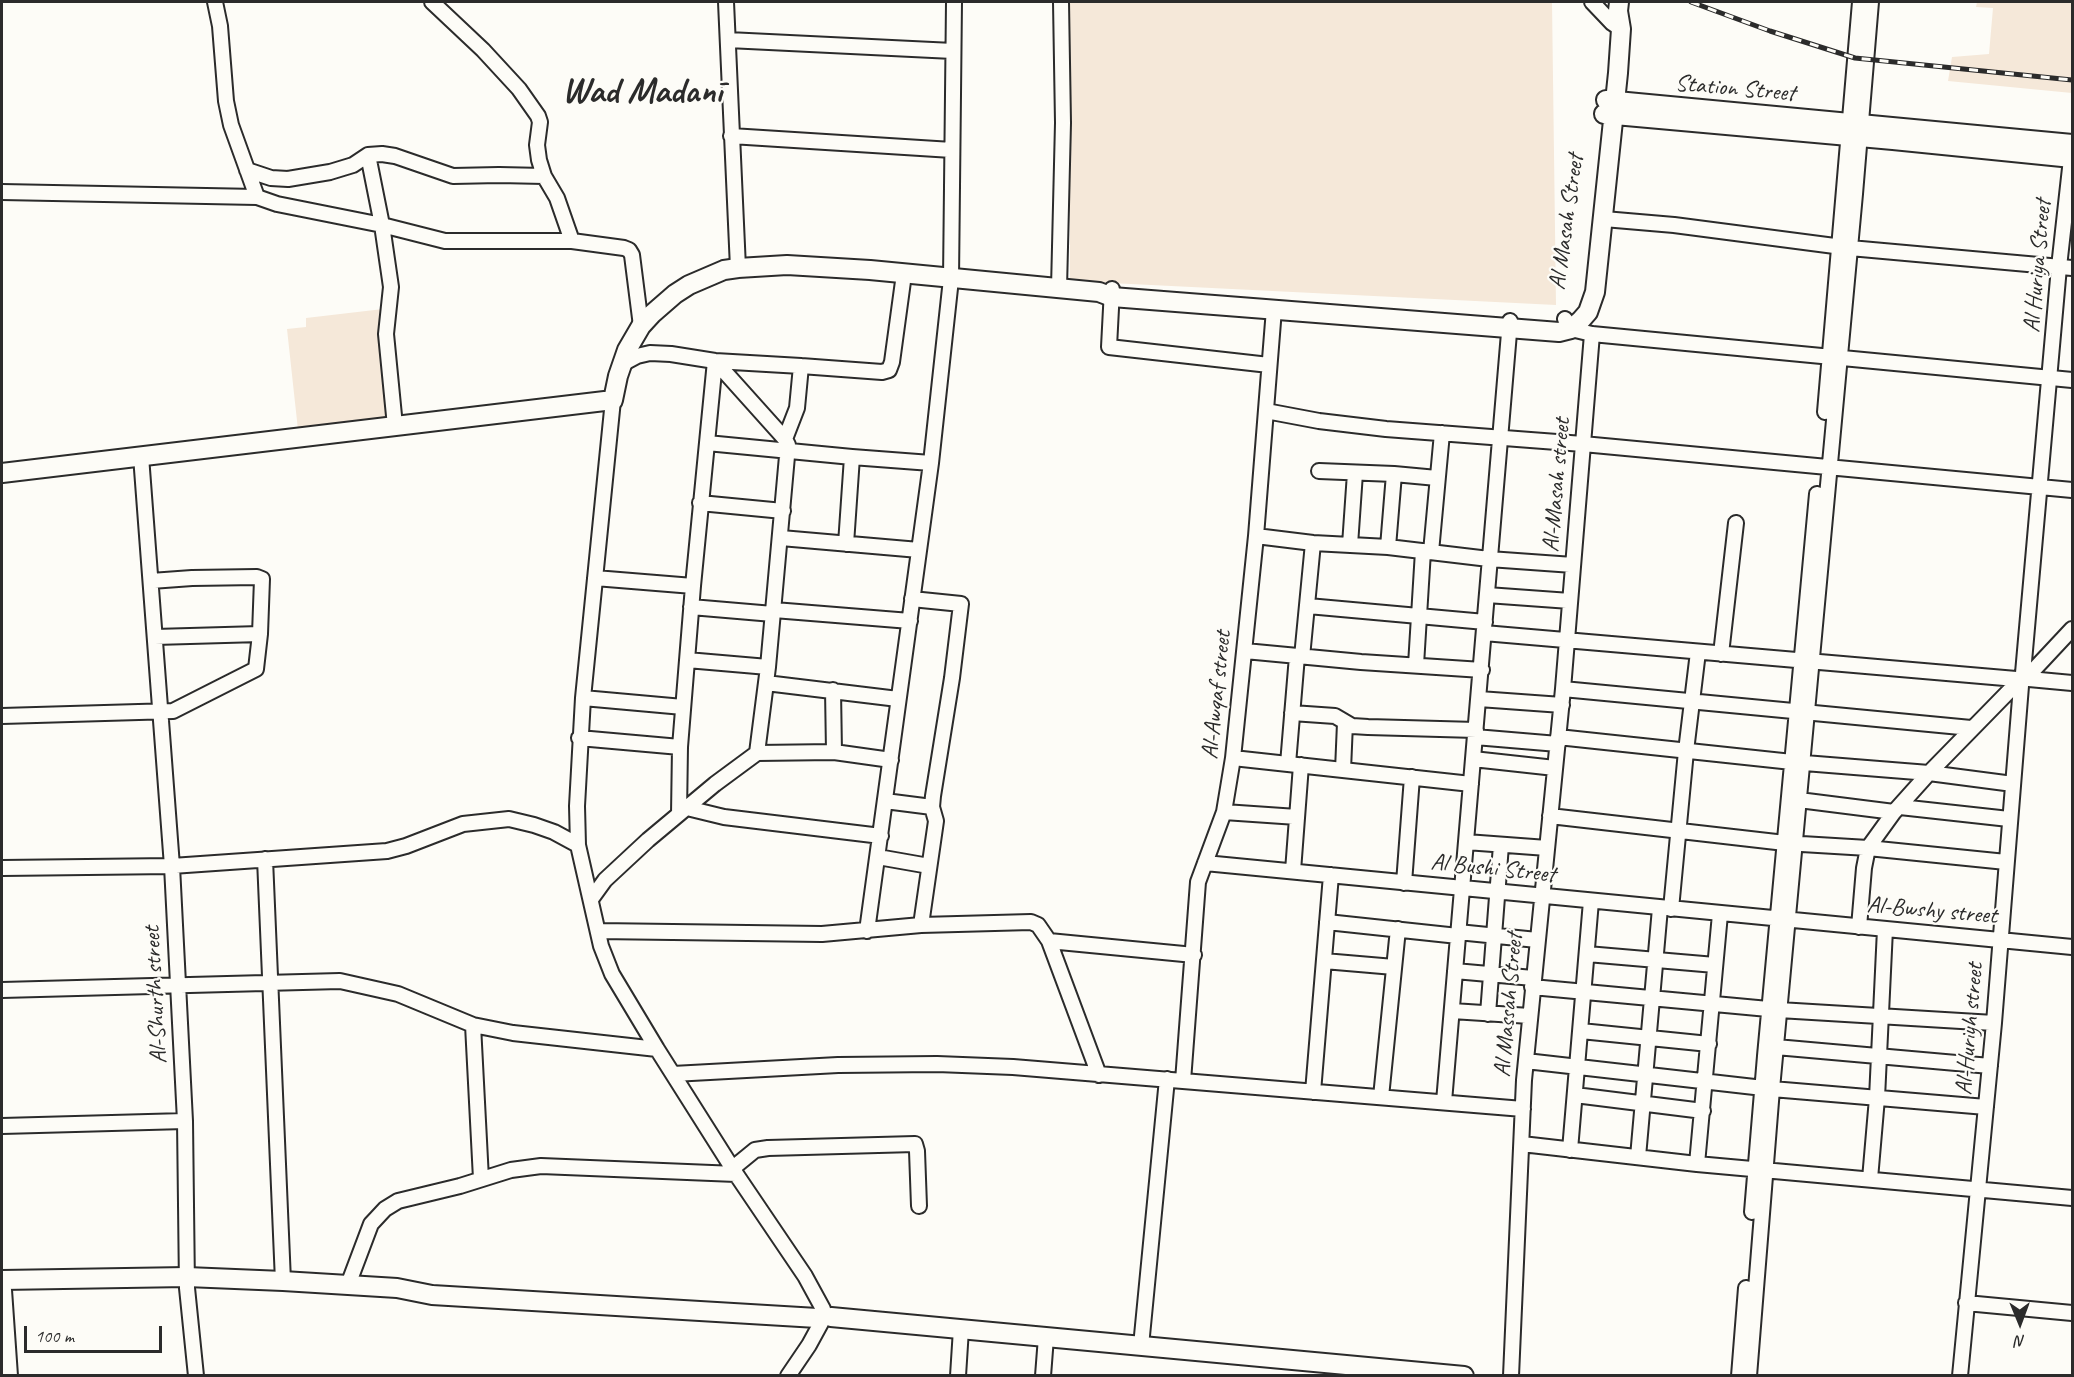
<!DOCTYPE html>
<meta charset="utf-8">
<style>
body{margin:0}
#map{position:relative;width:2074px;height:1377px;overflow:hidden;background:#fdfcf7;font-family:Caveat,sans-serif}
canvas{display:block}
.frame{position:absolute;inset:0;border:3px solid #2b2b2b;pointer-events:none}
.north{position:absolute;left:1990px;top:1293px;width:60px;height:60px;-webkit-text-stroke:4px #fdfcf7;paint-order:stroke;rotate:179deg;font-size:16px;font-weight:700;line-height:24px;text-align:center;color:#2b2b2b}
.north::after{content:'';display:block;margin:auto;width:21px;height:27px;background:#2b2b2b;clip-path:polygon(50% 0,100% 100%,50% 72%,0 100%)}
.scale{position:absolute;left:24px;top:1326px;width:138px;height:27px;box-sizing:border-box;border:3px solid #2b2b2b;border-top:0;padding-left:8px;font-size:18px;line-height:21px;white-space:nowrap;color:#2b2b2b;-webkit-text-stroke:4px #fdfcf7;paint-order:stroke}
</style>
<div id="map">
<canvas width="2074" height="1377"></canvas>
<div class="frame"></div>
<div class="north">N</div>
<div class="scale">100 m</div>
</div>
<script>
const ctx = document.querySelector('canvas').getContext('2d');
ctx.lineJoin = 'round';
function fill(path, color) { ctx.fillStyle = color; ctx.fill(path, 'evenodd'); }
const poly = rows => new Path2D(rows.map(r => 'M' + r).join(''));
function strokePath(path, color, width, dash) { ctx.strokeStyle = color; ctx.lineWidth = width; ctx.lineCap = dash ? 'butt' : 'round'; ctx.setLineDash(dash || []); ctx.stroke(path); }
function drawText(font, color, halo, rows, align = 'center') {
  ctx.font = font + ' Caveat,sans-serif'; ctx.lineWidth = 4.5; ctx.setLineDash([]); ctx.textBaseline = 'middle'; ctx.strokeStyle = halo; ctx.fillStyle = color; for (const [text, x, y, turn = 0] of rows) {
    ctx.save(); ctx.translate(x, y); ctx.rotate((+turn || 0) * Math.PI / 180); ctx.textAlign = isNaN(turn) ? turn : align; if (halo) ctx.strokeText(text, 0, 0); ctx.fillText(text, 0, 0); ctx.restore();
  }
}
fill(poly([
 [1070,2,1552,2,1556,305,1070,281],
 [1977,2,2072,2,2072,93,1948,81,1952,57,1989,54,1993,8,1976,7],
 [383,309,396,419,298,430,287,329,306,327,306,318]
]), '#f5e8d9');
const minor = poly([
 [215,2,220,26,226,101,231,125,257,197],
 [432,2,483,50,519,89,538,116,540,122,537,145,539,160,544,176,557,198,572,241],
 [726,2,738,268],
 [1592,2,1612,23,1621,29],
 [728,40,953,51],
 [731,136,952,150],
 [368,155,382,225,391,287,386,334,395,426],
 [247,170,271,178,288,179,330,172,353,165,368,155,382,154,395,156,453,176,499,175,544,176],
 [2,192,257,197,277,204,382,225,445,241,572,241,624,248,629,250,632,255,641,326],
 [1604,219,1674,225,1850,248,2072,268],
 [1059,288,1063,123,1061,2],
 [1112,289,1109,347,1269,365],
 [1565,319,1571,329,1592,334,2072,380],
 [715,361,785,439,788,445,768,667,757,753],
 [622,364,637,356,650,353,671,354,715,361,801,366,882,372,889,370,892,362,904,274],
 [613,400,583,698,577,806,578,845,601,946,612,974,657,1049,736,1174,805,1276,823,1309],
 [1266,411,1319,421,1386,429,1583,444,2072,490],
 [1825,412,1860,2],
 [785,439,797,408,801,366],
 [707,443,852,457,931,463],
 [141,456,172,866,185,1121,187,1288,196,1376],
 [1319,471,1394,474,1437,478],
 [700,503,783,511],
 [1256,536,1313,543,1388,547,1489,559,1573,565],
 [781,538,919,550],
 [846,544,852,457],
 [1350,545,1355,473],
 [1388,547,1394,474],
 [1431,552,1442,433],
 [595,578,693,586],
 [1487,595,1570,601],
 [912,599,961,604,952,678,933,796,932,807,936,821,921,925],
 [1308,606,1485,622],
 [691,607,773,614],
 [774,610,910,621],
 [1484,633,2016,679],
 [155,637,260,634],
 [1245,651,1361,662,1482,670],
 [1721,654,1736,523],
 [1302,657,1313,543],
 [687,660,768,667],
 [1416,665,1423,551],
 [2023,673,2059,267,2072,150],
 [2028,676,2072,629],
 [2029,679,2072,683],
 [766,683,898,699],
 [1563,689,1971,728],
 [833,690,834,752],
 [583,698,683,707],
 [1479,699,1562,705],
 [1292,713,1335,716,1352,726,1368,727,1476,730],
 [2,716,173,711,256,669,260,634,262,579,257,577,192,578,151,581],
 [1475,737,1558,744],
 [1558,737,1792,762,1929,773,2013,784],
 [579,738,680,747],
 [1233,758,1471,784],
 [1473,759,1555,768],
 [1288,764,1297,656],
 [1343,770,1345,723],
 [1799,800,1894,812],
 [885,801,932,807],
 [1900,807,2009,819],
 [687,808,724,817,881,836],
 [1224,812,1297,817],
 [679,814,680,747,693,586,715,361],
 [1550,816,1785,843,1868,848,2006,862],
 [1466,842,1547,848],
 [878,857,929,866],
 [265,859,283,1281],
 [1205,863,2072,947],
 [2,868,172,866,387,851,406,846,463,824,509,819,534,825,554,832,578,845],
 [1293,871,1301,765],
 [1404,883,1412,777],
 [592,898,605,880,648,840,715,784,757,753,834,752,891,760],
 [1671,909,1686,751,1698,652],
 [1327,922,1458,936],
 [1859,927,1864,868,1868,848,1894,812,1929,773,2017,683],
 [598,931,822,934,921,925,1031,922,1038,925,1049,941,1099,1075],
 [867,931,931,463,951,279,954,2],
 [1458,932,1537,940],
 [1049,941,1194,955],
 [1587,954,1715,965],
 [1324,961,1394,967],
 [1455,971,1533,978],
 [1532,987,1779,1010,1994,1023],
 [2,990,340,981,398,994,473,1025,513,1033,657,1049],
 [1452,1011,1530,1016],
 [1488,1014,1501,845],
 [473,1025,481,1179],
 [1581,1031,1709,1044],
 [1776,1047,1990,1066],
 [1526,1061,1772,1089,1986,1107],
 [673,1074,838,1065,937,1064,1013,1067,1523,1109],
 [1183,1081,1198,882,1224,812,1233,758,1256,536,1274,309],
 [1313,1092,1331,875],
 [1575,1095,1703,1111],
 [1381,1097,1398,929],
 [1444,1102,1510,321],
 [2,1126,185,1121],
 [1522,1144,1697,1164,2072,1198],
 [1570,1150,1591,901],
 [1638,1157,1660,908],
 [1697,1164,1720,914],
 [733,1168,755,1150,768,1148,915,1144,917,1151,919,1206],
 [1870,1179,1877,1098,1885,929],
 [1752,1212,1765,1056,1817,494],
 [348,1285,371,1224,385,1209,398,1201,460,1186,511,1170,541,1166,736,1174],
 [4,1290,10,1376],
 [1966,1303,2072,1313],
 [1141,1346,1167,1079],
 [788,1376,809,1345,821,1323],
 [958,1376,961,1329],
 [1043,1376,1046,1337],
 [1511,1376,1524,1080,1563,689,1592,334],
 [1739,1376,1746,1288],
 [1749,1376,1772,1089,1855,194,1871,2],
 [1960,1376,1994,1023,2021,686]
]);
const major = poly([
 [1606,100,2072,144],
 [1604,114,1893,140,2072,158],
 [2,473,613,400,618,376,627,350,641,326,652,314,675,294,689,285,724,270,738,268,787,265,870,270,1099,292,1112,297,1559,332,1571,329,1581,320,1588,312,1595,292,1618,73,1621,29,1618,11,1619,2],
 [2,1280,187,1277,283,1281,397,1288,432,1295,817,1318],
 [831,1317,1464,1376]
]);
strokePath(minor, '#2b2b2b', 18);
strokePath(major, '#2b2b2b', 22);
strokePath(minor, '#fdfcf7', 14);
strokePath(major, '#fdfcf7', 18);
const rail = poly([
 [1691,2,1770,31,1855,58,2072,80]
]);
strokePath(rail, '#2b2b2b', 5);
strokePath(rail, '#fdfcf7', 3, [9]);
drawText('24px', '#2b2b2b', '#fdfcf7', [
 ["Station Street",1735,89,5],
 ["Al Masah Street",1567,222,-82],
 ["Al Huriya Street",2038,266,-85],
 ["Al-Masah street",1557,485,-85],
 ["Al-Awqaf street",1217,695,-84],
 ["Al Bushi Street",1493,869,6],
 ["Al-Bwshy street",1932,911,5],
 ["Al-Shurth street",156,995,-93],
 ["Al Massah Street",1509,1005,-85],
 ["Al-Huriyh street",1970,1029,-85]
]);
drawText('bold 36px', '#2b2b2b', '#fdfcf7', [
 ["Wad Madanī",642,93]
]);
</script>
